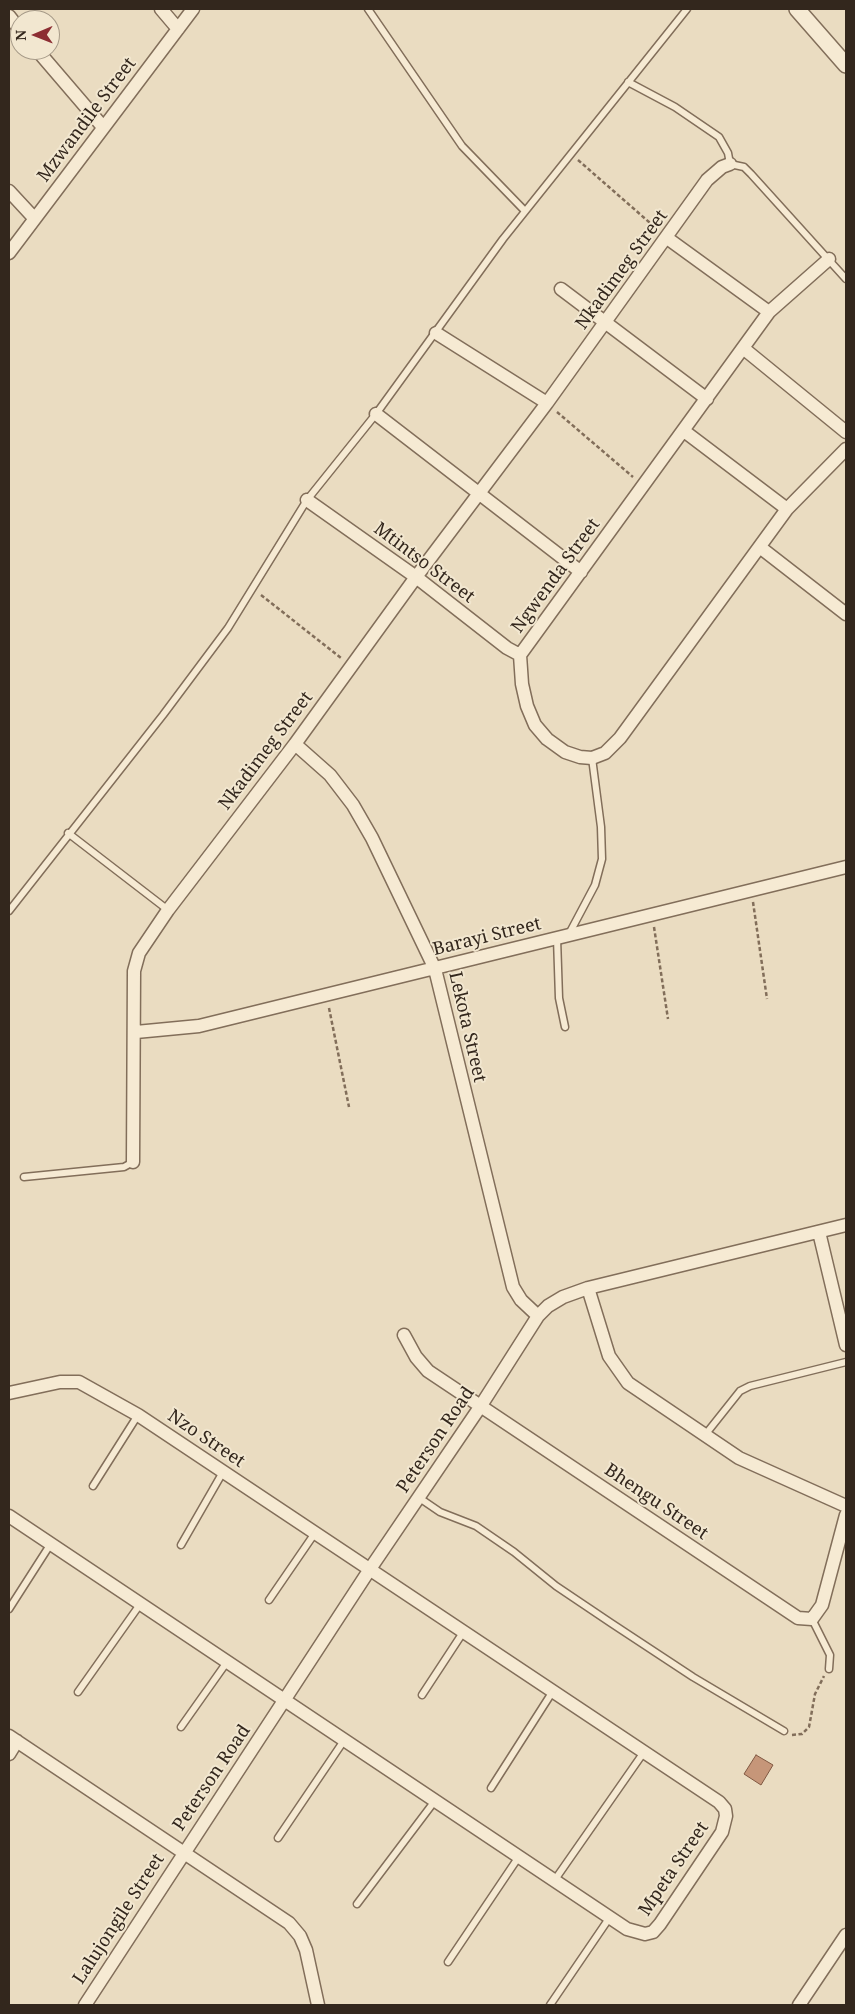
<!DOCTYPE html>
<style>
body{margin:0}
#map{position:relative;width:855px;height:2014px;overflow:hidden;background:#eadcc1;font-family:"Noto Serif",serif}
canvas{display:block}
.frame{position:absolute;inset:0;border:10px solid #33271d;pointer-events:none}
.north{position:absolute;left:10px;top:10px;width:50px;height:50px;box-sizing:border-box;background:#f2e7d0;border:1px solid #a69a88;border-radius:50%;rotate:269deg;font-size:14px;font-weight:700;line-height:20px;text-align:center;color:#33271d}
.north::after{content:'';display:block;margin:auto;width:18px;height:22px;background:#8d2e33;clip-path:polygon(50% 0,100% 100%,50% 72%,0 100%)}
</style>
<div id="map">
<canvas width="855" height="2014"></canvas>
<div class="frame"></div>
<div class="north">N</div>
</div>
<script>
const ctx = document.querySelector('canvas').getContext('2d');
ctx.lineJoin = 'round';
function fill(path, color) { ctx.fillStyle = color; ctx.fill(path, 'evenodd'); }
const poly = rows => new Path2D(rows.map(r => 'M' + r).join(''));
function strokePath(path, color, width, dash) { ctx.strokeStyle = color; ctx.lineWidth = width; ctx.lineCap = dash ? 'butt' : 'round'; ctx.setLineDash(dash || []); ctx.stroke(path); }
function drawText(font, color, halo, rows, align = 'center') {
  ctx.font = font + ' "Noto Serif",serif'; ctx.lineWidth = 4; ctx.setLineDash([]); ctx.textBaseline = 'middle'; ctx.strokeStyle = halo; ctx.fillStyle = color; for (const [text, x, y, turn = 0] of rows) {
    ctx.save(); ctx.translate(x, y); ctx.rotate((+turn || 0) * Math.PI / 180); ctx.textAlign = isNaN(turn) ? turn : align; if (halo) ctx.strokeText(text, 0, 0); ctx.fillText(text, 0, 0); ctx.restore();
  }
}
const building = poly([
 [756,1755,773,1765,761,1785,744,1774,756,1755]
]);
fill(building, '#c69679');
strokePath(building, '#805842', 1);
const service = poly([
 [368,9,462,146,525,211],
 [628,82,675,107,719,137,728,153,730,164,744,167,751,174,846,279],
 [68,833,168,910],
 [9,911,163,715,228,628,307,500,376,414,503,239,687,9],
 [569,934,595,885,602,859,601,827,592,758],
 [557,938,559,998,565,1027],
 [24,1177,124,1167,133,1162],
 [705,1435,740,1391,750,1386,846,1362],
 [93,1486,138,1415],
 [418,1497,440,1512,476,1526,514,1552,556,1586,611,1623,693,1677,784,1731],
 [181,1545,223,1472],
 [269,1600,315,1533],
 [9,1609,50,1545],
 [812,1619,830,1655,829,1669],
 [78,1692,141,1603],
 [422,1695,464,1631],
 [181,1727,227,1662],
 [491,1788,553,1691],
 [278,1838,343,1742],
 [554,1881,644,1752],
 [357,1904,434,1802],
 [448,1962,518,1858],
 [550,2005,610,1917]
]);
const minor = poly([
 [161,9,178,29],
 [9,16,20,30],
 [37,50,103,127],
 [9,191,34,218],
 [667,238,769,312],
 [9,253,193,9],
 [829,259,769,312,520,655,522,684,527,706,535,725,547,739,565,752,580,757,592,758,605,753,620,738,787,509,846,449],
 [561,289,707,399],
 [436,333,547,403],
 [743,348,846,432],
 [376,414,581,572],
 [684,431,787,509],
 [307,500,416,577,507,648,520,655],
 [761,548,846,614],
 [295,744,330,775,353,805,372,838,435,969,513,1287,521,1300,538,1316],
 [136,1032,199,1026,846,867],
 [133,1162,134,971,139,953,168,910,295,744,416,577,547,403,707,180,722,167,730,164],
 [819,1232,846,1345],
 [588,1288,609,1356,628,1383,739,1458,846,1506],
 [404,1335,416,1357,428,1371,798,1618,812,1619,822,1605,846,1515],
 [9,1393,60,1382,79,1382,138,1415,719,1802,725,1809,726,1816,722,1832,660,1924,653,1932,645,1934,627,1929,9,1516],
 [9,1736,289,1923,300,1936,306,1950,318,2005],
 [9,1754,17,1741],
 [85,2005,370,1569,480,1407,538,1316,548,1306,563,1297,588,1288,846,1225],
 [799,2005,846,1935]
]);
const tertiary = poly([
 [797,9,846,65]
]);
strokePath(service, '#826e5a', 9);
strokePath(minor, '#826e5a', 15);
strokePath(tertiary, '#826e5a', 18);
strokePath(poly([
 [578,160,657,229],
 [557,412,633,477],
 [261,595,341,658],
 [753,902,767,999],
 [654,927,668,1019],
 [329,1008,349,1107],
 [792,1735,802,1734,809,1727,815,1694,824,1676]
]), '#826e5a', 2.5, [4, 2.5]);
strokePath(service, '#f6ead3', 6);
strokePath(minor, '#f6ead3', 12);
strokePath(tertiary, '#f6ead3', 15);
drawText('18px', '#33271d', '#f2e7d0', [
 ["Mzwandile Street",87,120,-53],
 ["Nkadimeg Street",622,270,-54],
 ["Mtintso Street",424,563,37],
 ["Ngwenda Street",556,576,-54],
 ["Nkadimeg Street",266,751,-53],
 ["Barayi Street",487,937,-14],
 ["Lekota Street",467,1027,77],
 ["Nzo Street",206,1439,34],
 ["Peterson Road",436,1440,-56],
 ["Bhengu Street",656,1502,34],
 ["Peterson Road",212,1778,-56],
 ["Mpeta Street",674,1869,-56],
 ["Lalujongile Street",119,1919,-57]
]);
</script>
